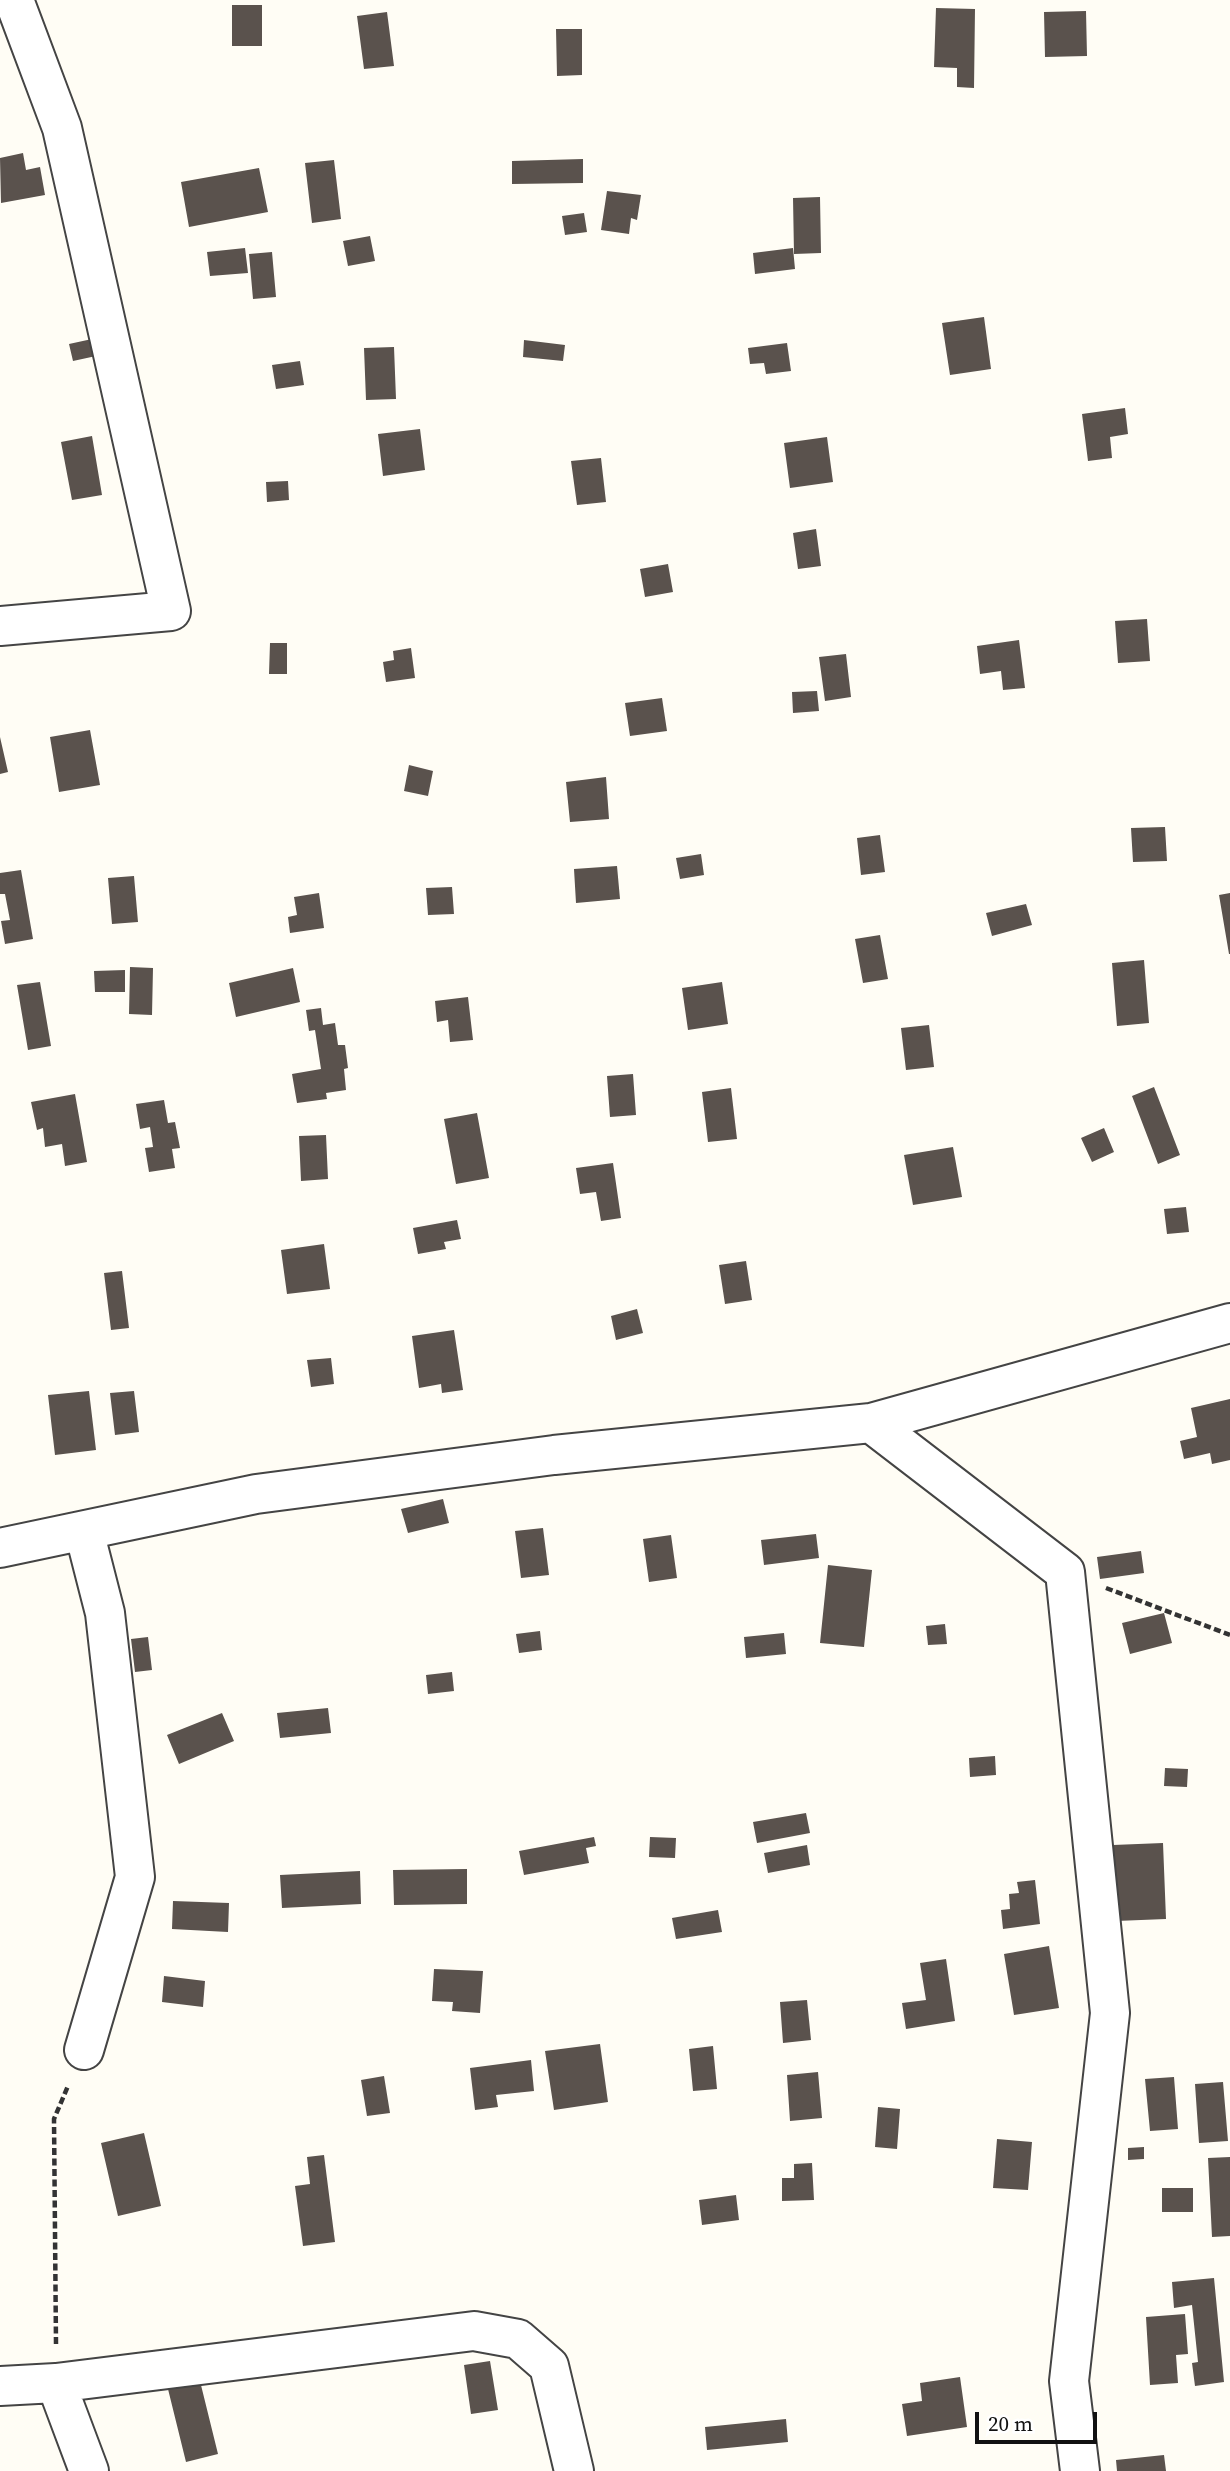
<!DOCTYPE html>
<style>
body{margin:0}
#map{position:relative;width:1230px;height:2471px;overflow:hidden;background:#fffdf5;font-family:"Source Serif 4",serif}
canvas{display:block}
.scale{position:absolute;left:975px;top:2412px;width:122px;height:32px;box-sizing:border-box;border:4px solid #111;border-top:0;padding-left:9px;font-size:21px;line-height:24px;white-space:nowrap;color:#111;-webkit-text-stroke:5px #fff;paint-order:stroke}
</style>
<div id="map">
<canvas width="1230" height="2471"></canvas>
<div class="scale">20 m</div>
</div>
<script>
const ctx = document.querySelector('canvas').getContext('2d');
ctx.lineJoin = 'round';
function fill(path, color) { ctx.fillStyle = color; ctx.fill(path, 'evenodd'); }
const poly = rows => new Path2D(rows.map(r => 'M' + r).join(''));
function strokePath(path, color, width, dash) { ctx.strokeStyle = color; ctx.lineWidth = width; ctx.lineCap = dash ? 'butt' : 'round'; ctx.setLineDash(dash || []); ctx.stroke(path); }
fill(poly([
 [232,5,262,5,262,46,232,46],
 [936,8,975,9,974,88,957,87,957,68,934,67],
 [1086,11,1087,56,1045,57,1044,12],
 [387,12,394,66,364,69,357,16],
 [556,29,582,29,582,75,557,76],
 [23,153,26,170,40,167,45,195,1,203,0,158],
 [583,159,583,183,512,184,512,161],
 [334,160,341,219,312,223,305,163],
 [259,168,268,212,189,227,181,182],
 [607,191,641,195,637,220,631,218,629,234,601,230],
 [820,197,821,253,794,254,793,198],
 [584,213,587,232,565,235,562,216],
 [370,236,375,261,348,266,343,241],
 [245,248,248,273,210,276,207,252],
 [793,248,795,269,755,274,753,253],
 [272,252,276,297,253,299,249,254],
 [984,317,991,369,950,375,942,323],
 [92,339,96,356,73,361,69,344],
 [524,340,565,345,563,361,523,357],
 [787,343,791,371,766,374,764,363,750,364,748,348],
 [394,347,396,399,366,400,364,348],
 [300,361,304,385,276,389,272,365],
 [1125,408,1128,434,1110,437,1112,458,1088,461,1082,414],
 [420,429,425,470,383,476,378,434],
 [92,436,102,495,72,500,61,442],
 [827,437,833,482,790,488,784,443],
 [601,458,606,502,577,505,571,461],
 [288,481,289,500,267,502,266,482],
 [816,529,821,566,798,569,793,533],
 [668,564,673,592,645,597,640,569],
 [1147,619,1150,661,1118,663,1115,621],
 [1019,640,1025,688,1003,690,1001,671,980,674,977,646],
 [270,643,287,643,287,674,269,674],
 [411,648,415,678,386,682,383,662,394,660,393,651],
 [846,654,851,697,825,701,819,657],
 [817,691,819,711,793,713,792,692],
 [662,698,667,731,630,736,625,703],
 [90,730,100,785,59,792,50,737],
 [0,737,8,772,0,774],
 [409,765,433,771,428,796,404,791],
 [606,777,609,819,570,822,566,782],
 [1165,827,1167,861,1133,862,1131,828],
 [880,835,885,872,861,875,857,838],
 [701,854,704,875,680,879,676,858],
 [617,866,620,899,576,903,574,869],
 [21,870,33,939,5,944,1,921,10,920,5,894,0,894,0,873],
 [134,876,138,922,112,924,108,878],
 [452,887,454,914,428,915,426,888],
 [319,893,324,928,290,933,288,917,297,915,294,897],
 [1230,893,1230,954,1229,954,1219,895],
 [1026,904,1032,925,992,936,986,913],
 [880,935,888,979,863,983,855,939],
 [1144,960,1149,1023,1117,1026,1112,963],
 [130,967,153,968,152,1015,129,1014],
 [293,968,300,1002,236,1017,229,983],
 [125,970,125,992,95,992,94,971],
 [40,982,51,1046,28,1050,17,985],
 [722,982,728,1024,688,1030,682,988],
 [468,997,473,1040,450,1042,448,1020,437,1022,435,1001],
 [321,1008,323,1025,335,1023,338,1045,345,1045,348,1068,344,1069,346,1090,326,1093,327,1099,297,1103,292,1074,321,1069,315,1030,309,1031,306,1010],
 [929,1025,934,1067,906,1070,901,1028],
 [633,1074,636,1115,610,1117,607,1076],
 [1154,1087,1180,1155,1158,1164,1132,1096],
 [731,1088,737,1139,708,1142,702,1092],
 [75,1094,87,1162,65,1166,62,1144,45,1147,43,1128,37,1130,31,1102],
 [164,1100,168,1123,175,1122,180,1148,172,1149,175,1168,149,1172,145,1148,153,1147,150,1127,140,1129,136,1104],
 [477,1113,489,1178,456,1184,444,1119],
 [1104,1128,1114,1152,1092,1162,1081,1138],
 [326,1135,328,1179,301,1181,299,1136],
 [953,1147,962,1197,913,1205,904,1155],
 [613,1163,621,1218,601,1221,596,1192,580,1194,576,1168],
 [1186,1207,1189,1232,1167,1234,1164,1209],
 [457,1220,461,1239,444,1242,446,1249,418,1254,413,1228],
 [324,1244,330,1289,287,1294,281,1250],
 [746,1261,752,1300,725,1304,719,1265],
 [122,1271,129,1328,111,1330,104,1273],
 [637,1309,643,1333,616,1340,611,1316],
 [454,1330,463,1390,442,1393,441,1384,419,1388,412,1336],
 [331,1358,334,1384,311,1387,307,1360],
 [89,1391,96,1450,55,1455,48,1395],
 [134,1391,139,1432,115,1435,110,1393],
 [1230,1399,1230,1460,1212,1464,1210,1453,1184,1459,1180,1441,1197,1437,1191,1408],
 [443,1499,449,1523,408,1533,401,1509],
 [543,1528,549,1575,521,1578,515,1531],
 [816,1534,819,1558,764,1565,761,1540],
 [671,1535,677,1578,649,1582,643,1539],
 [1141,1551,1144,1573,1100,1579,1097,1557],
 [828,1565,872,1570,864,1647,820,1643],
 [1164,1613,1172,1643,1130,1654,1122,1623],
 [945,1624,947,1644,928,1645,926,1626],
 [540,1631,542,1650,519,1653,516,1634],
 [784,1633,786,1654,746,1658,744,1637],
 [148,1637,152,1670,135,1672,131,1639],
 [452,1672,454,1691,428,1694,426,1675],
 [328,1708,331,1733,280,1738,277,1713],
 [222,1713,234,1741,179,1764,167,1735],
 [995,1756,996,1775,970,1777,969,1758],
 [1165,1768,1188,1769,1187,1787,1164,1786],
 [806,1813,810,1833,757,1843,753,1822],
 [594,1837,596,1846,586,1848,589,1863,524,1875,519,1851],
 [650,1837,676,1838,675,1858,649,1857],
 [1163,1843,1166,1919,1116,1921,1113,1845],
 [807,1845,810,1865,768,1873,764,1853],
 [467,1869,467,1904,394,1905,393,1870],
 [360,1871,361,1904,282,1908,280,1875],
 [1035,1880,1040,1924,1003,1929,1001,1910,1010,1909,1009,1894,1019,1893,1017,1882],
 [173,1901,229,1903,228,1932,172,1929],
 [718,1910,722,1932,676,1939,672,1918],
 [1049,1946,1059,2008,1014,2015,1004,1954],
 [946,1959,955,2021,906,2029,902,2003,926,2000,920,1963],
 [434,1969,483,1971,480,2013,452,2011,453,2002,432,2001],
 [164,1976,205,1981,203,2007,162,2002],
 [807,2000,811,2040,783,2043,780,2002],
 [600,2044,608,2102,554,2110,545,2051],
 [713,2046,717,2089,693,2091,689,2049],
 [531,2060,534,2091,496,2095,498,2107,475,2110,470,2068],
 [818,2072,822,2118,790,2121,787,2075],
 [384,2076,390,2113,367,2116,361,2080],
 [1174,2077,1178,2129,1150,2131,1145,2079],
 [1223,2082,1228,2141,1199,2143,1195,2084],
 [878,2107,900,2109,897,2149,875,2147],
 [144,2133,161,2206,118,2216,101,2143],
 [997,2139,1032,2142,1028,2190,993,2188],
 [1144,2147,1144,2159,1128,2160,1128,2148],
 [324,2155,335,2242,303,2246,295,2186,310,2184,307,2157],
 [1230,2157,1230,2236,1212,2237,1208,2158],
 [812,2163,814,2200,782,2201,782,2178,794,2178,794,2164],
 [1162,2188,1193,2188,1193,2212,1162,2212],
 [736,2195,739,2220,702,2225,699,2200],
 [1214,2278,1224,2382,1195,2386,1192,2363,1198,2362,1192,2305,1174,2308,1172,2282],
 [1185,2314,1188,2354,1176,2355,1178,2383,1150,2385,1146,2317],
 [490,2361,498,2410,471,2414,464,2365],
 [199,2377,218,2454,186,2462,167,2385],
 [960,2377,967,2427,907,2436,902,2404,922,2401,920,2383],
 [786,2419,788,2442,707,2450,705,2427],
 [1164,2455,1166,2471,1117,2471,1116,2460]
]), '#5a524d');
const street = poly([
 [0,626,171,611,62,128,14,0],
 [871,1423,1065,1572,1110,2013,1069,2381,1080,2471],
 [0,1548,256,1494,554,1455,871,1423,1230,1323],
 [84,2050,135,1877,105,1613,84,1531],
 [56,2383,89,2471],
 [0,2386,56,2383,474,2331,518,2339,549,2366,574,2471]
]);
strokePath(street, '#444', 42);
strokePath(poly([
 [1106,1588,1230,1635],
 [56,2344,54,2119,68,2086]
]), '#333', 4.5, [7, 3.5]);
strokePath(street, '#fff', 38);
</script>
